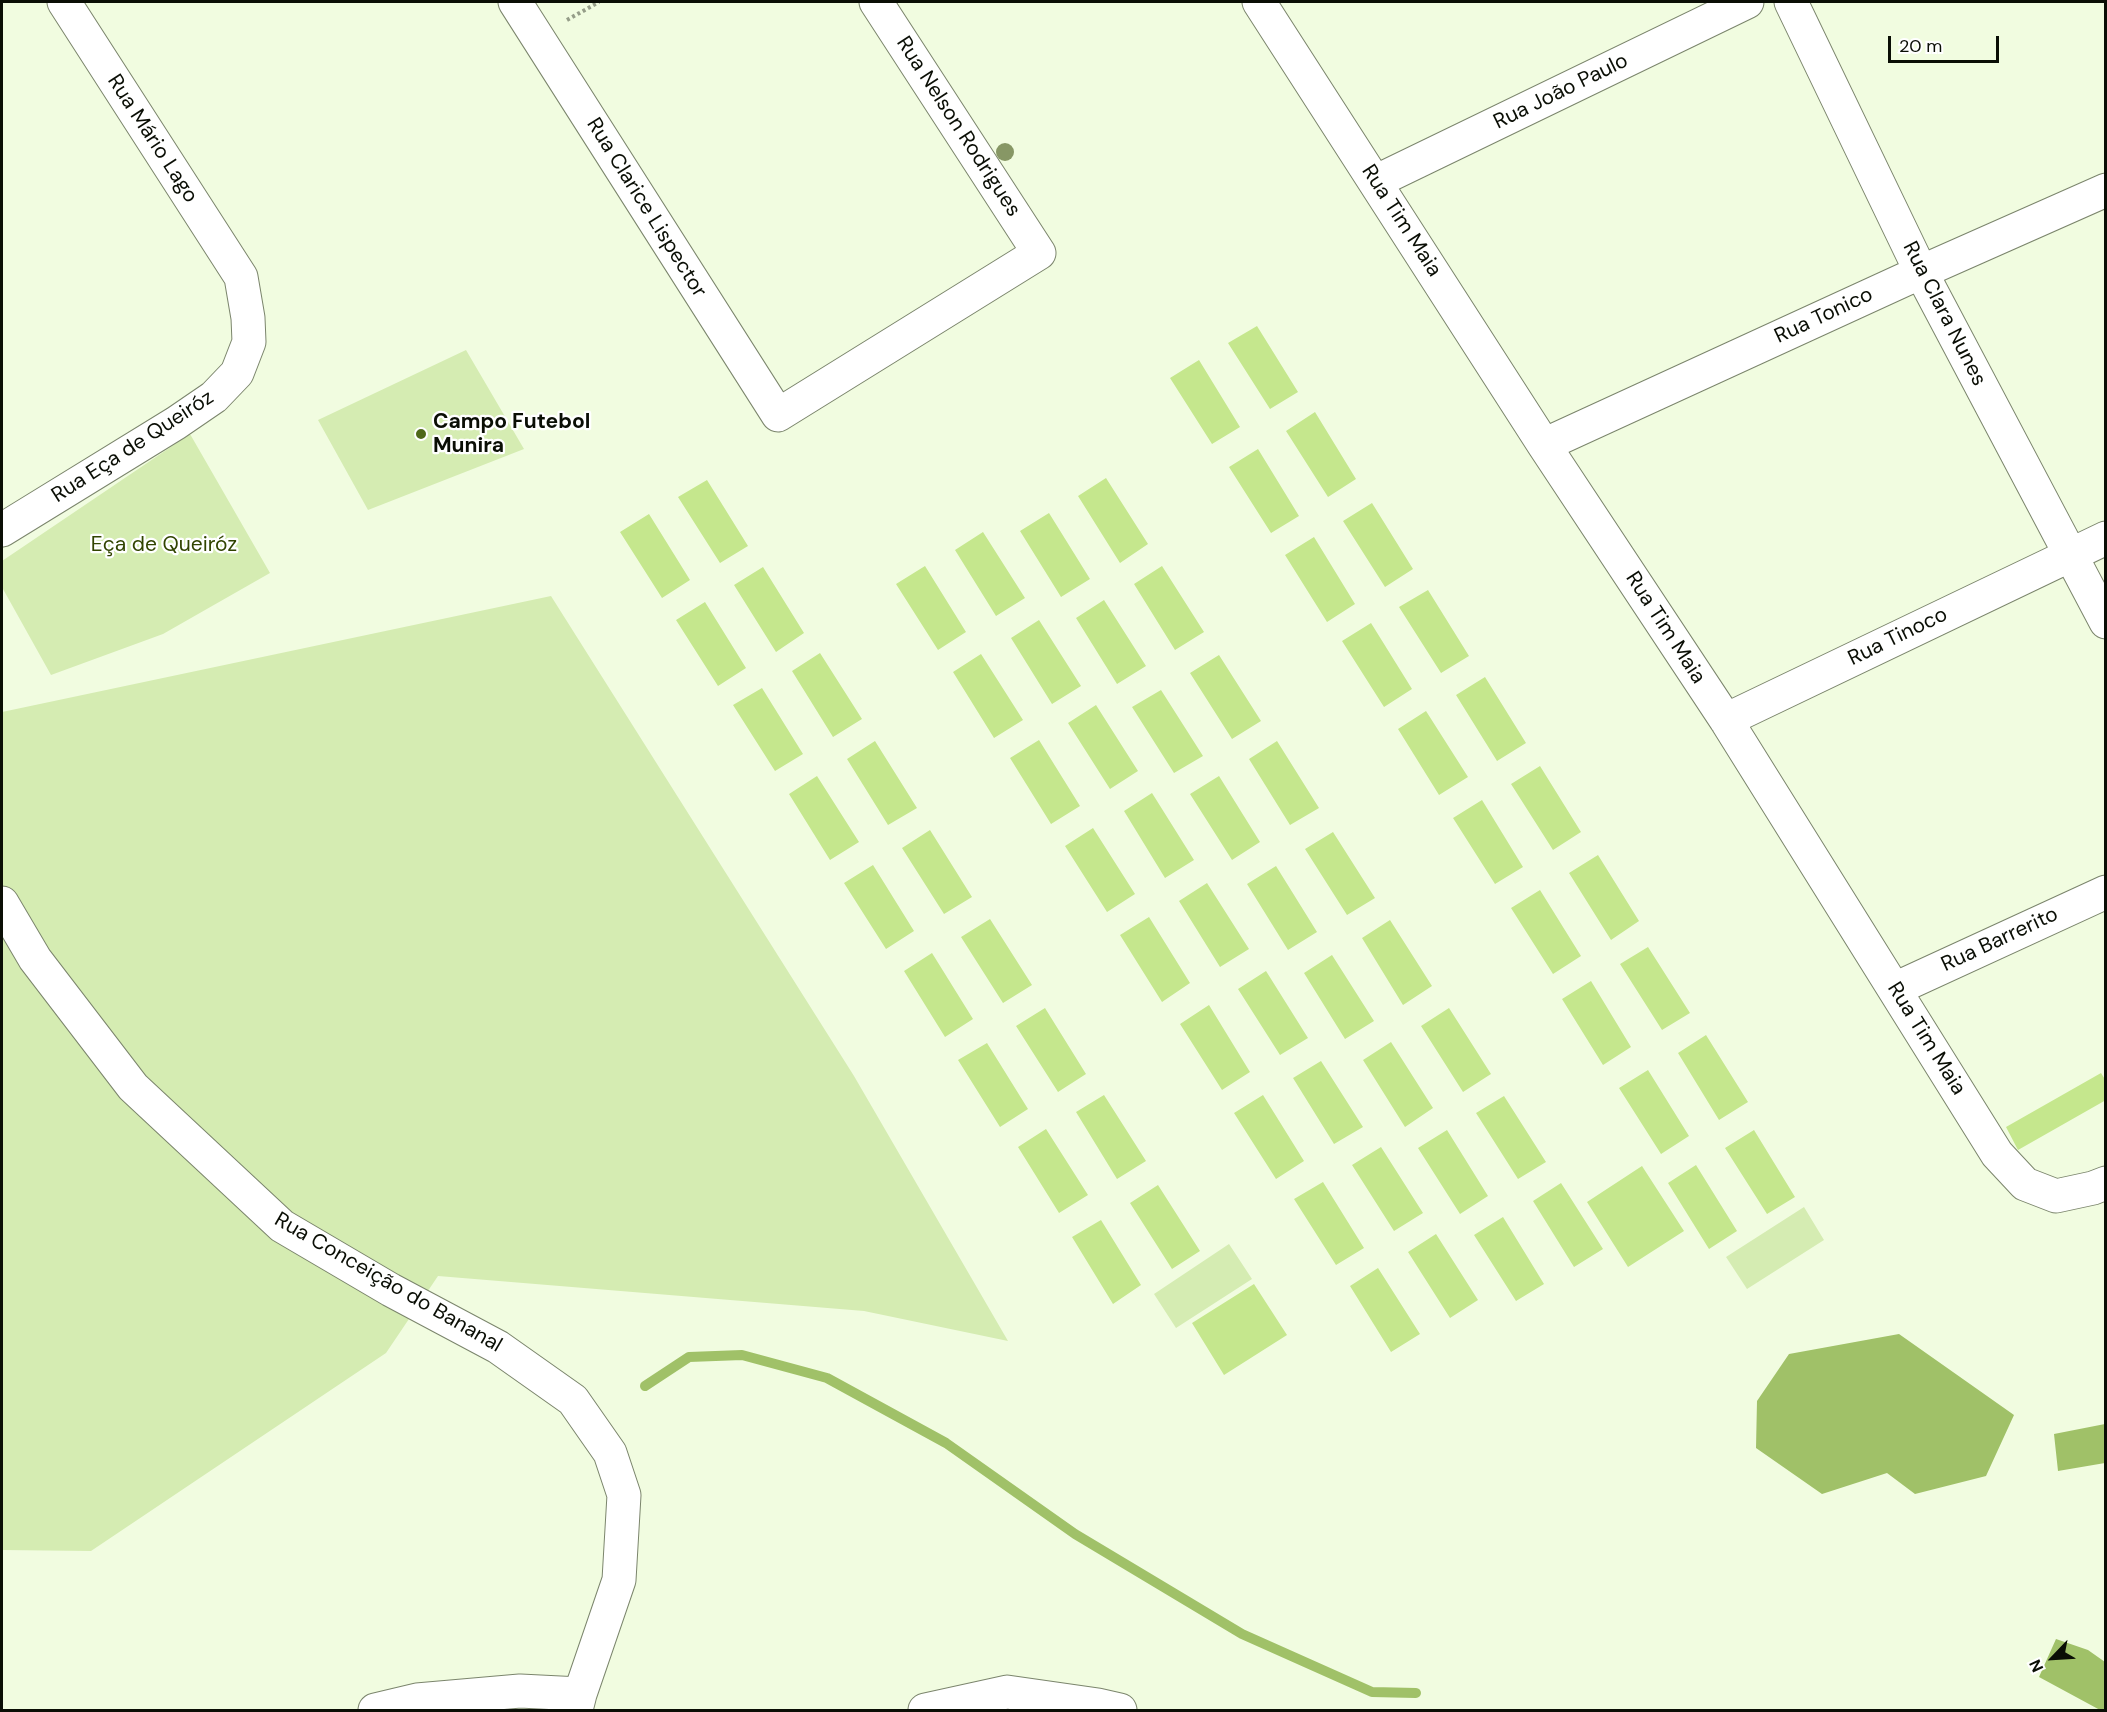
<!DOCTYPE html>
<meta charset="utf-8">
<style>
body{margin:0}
#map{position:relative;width:2107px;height:1712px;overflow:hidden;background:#f1fce0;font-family:"DM Sans",sans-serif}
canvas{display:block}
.frame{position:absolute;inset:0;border:3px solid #0a0e05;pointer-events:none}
.north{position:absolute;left:2023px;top:1628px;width:60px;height:60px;-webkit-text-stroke:4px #fff;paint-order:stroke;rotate:245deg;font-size:16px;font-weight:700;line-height:24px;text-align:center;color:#0a0e05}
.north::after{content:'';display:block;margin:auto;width:21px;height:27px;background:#0a0e05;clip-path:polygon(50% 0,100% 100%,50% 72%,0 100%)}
.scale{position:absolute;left:1888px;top:36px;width:111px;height:27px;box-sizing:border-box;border:3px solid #0a0e05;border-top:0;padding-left:8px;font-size:18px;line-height:21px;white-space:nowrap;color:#0a0e05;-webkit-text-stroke:4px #fff;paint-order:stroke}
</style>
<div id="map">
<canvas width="2107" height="1712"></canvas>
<div class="frame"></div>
<div class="north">N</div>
<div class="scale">20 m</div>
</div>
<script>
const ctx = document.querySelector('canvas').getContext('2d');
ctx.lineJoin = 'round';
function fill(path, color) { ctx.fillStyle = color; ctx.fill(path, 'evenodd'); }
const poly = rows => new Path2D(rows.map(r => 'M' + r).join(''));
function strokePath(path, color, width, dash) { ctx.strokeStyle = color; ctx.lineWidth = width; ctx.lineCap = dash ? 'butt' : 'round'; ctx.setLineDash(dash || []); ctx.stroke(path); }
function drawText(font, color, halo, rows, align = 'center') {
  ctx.font = font + ' "DM Sans",sans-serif'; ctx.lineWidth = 4.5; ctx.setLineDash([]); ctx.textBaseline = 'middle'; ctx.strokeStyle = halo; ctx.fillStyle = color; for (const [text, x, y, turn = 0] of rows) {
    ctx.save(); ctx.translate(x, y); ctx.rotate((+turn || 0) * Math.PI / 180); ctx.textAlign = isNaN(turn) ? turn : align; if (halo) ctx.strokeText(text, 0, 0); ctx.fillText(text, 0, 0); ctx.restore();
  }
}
fill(poly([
 [466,350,524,449,368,510,318,420],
 [190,434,270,573,163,634,51,675,3,589,2,584,2,561],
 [551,596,854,1076,1008,1341,864,1311,438,1276,386,1353,91,1551,2,1550,2,712],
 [1804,1207,1824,1240,1747,1289,1726,1257],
 [1229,1244,1252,1279,1176,1328,1154,1294]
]), '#d5ecb2');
fill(poly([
 [1899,1334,2014,1415,1986,1476,1915,1494,1887,1473,1822,1494,1756,1448,1757,1401,1789,1354],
 [2105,1424,2105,1463,2058,1471,2054,1434],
 [2056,1639,2088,1650,2105,1662,2105,1710,2100,1710,2039,1677]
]), '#a0c168');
strokePath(poly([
 [645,1386,689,1357,742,1355,827,1378,946,1443,1075,1534,1242,1634,1372,1692,1416,1693]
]), '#a0c168', 10);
fill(poly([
 [1257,326,1298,392,1270,409,1228,343],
 [1199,360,1240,427,1212,444,1170,378],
 [1315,412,1356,479,1328,497,1286,431],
 [1258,449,1299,516,1271,533,1229,467],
 [1106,478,1148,544,1120,563,1078,496],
 [707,480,748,546,720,563,678,497],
 [1372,503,1413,569,1385,587,1343,521],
 [1049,513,1090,579,1061,597,1020,531],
 [649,514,690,580,662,598,620,532],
 [983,532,1025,598,996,616,955,550],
 [1314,537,1355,604,1327,622,1285,555],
 [925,566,966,632,938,650,896,584],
 [1162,566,1204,632,1175,650,1134,584],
 [763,567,804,633,776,652,734,585],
 [1428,590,1469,656,1441,673,1399,607],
 [1104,600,1146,666,1117,684,1076,618],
 [705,602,746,668,718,686,676,620],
 [1039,620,1081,686,1052,704,1011,638],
 [1371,623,1412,689,1384,707,1342,641],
 [820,653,862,719,833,737,792,671],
 [981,654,1023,720,994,738,953,672],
 [1219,655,1261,721,1232,739,1190,673],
 [1485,677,1526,743,1497,761,1456,695],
 [762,688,803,754,775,771,733,705],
 [1161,690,1203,756,1174,773,1132,707],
 [1096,705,1138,771,1110,789,1068,723],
 [1426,711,1468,777,1439,795,1398,729],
 [1039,740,1080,806,1051,824,1010,758],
 [875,741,917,808,888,825,847,759],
 [1277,741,1319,808,1290,825,1249,759],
 [1540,766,1581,832,1553,850,1511,784],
 [817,776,859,842,830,860,789,794],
 [1219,776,1260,842,1232,860,1190,794],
 [1152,793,1194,860,1165,878,1124,811],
 [1482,800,1523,867,1495,884,1453,818],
 [1093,828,1135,894,1107,912,1065,846],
 [930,830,972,897,944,914,902,848],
 [1333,832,1375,898,1347,915,1305,849],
 [1598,855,1639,921,1611,940,1569,873],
 [873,865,914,931,886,949,844,883],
 [1276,866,1317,932,1288,950,1247,884],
 [1207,883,1249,949,1220,967,1179,901],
 [1540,890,1581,956,1553,974,1511,908],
 [1149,917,1190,983,1162,1002,1120,935],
 [990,919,1032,985,1003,1003,961,937],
 [1390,920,1432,986,1403,1005,1362,938],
 [1648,947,1690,1013,1662,1030,1620,964],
 [932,953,973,1019,945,1037,904,971],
 [1332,955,1374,1021,1345,1039,1304,973],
 [1266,971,1308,1038,1280,1055,1238,989],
 [1591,981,1631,1047,1603,1065,1562,999],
 [1209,1005,1250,1072,1222,1090,1180,1024],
 [1045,1008,1086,1074,1058,1092,1016,1026],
 [1449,1008,1491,1074,1463,1092,1421,1026],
 [1706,1035,1748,1102,1719,1120,1678,1053],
 [1391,1042,1433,1108,1405,1127,1363,1060],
 [987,1043,1028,1109,1000,1127,958,1060],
 [1321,1061,1363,1127,1334,1144,1293,1078],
 [1648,1070,1689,1136,1661,1154,1619,1088],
 [2101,1073,2106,1081,2106,1100,2018,1150,2006,1127],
 [1104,1095,1146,1161,1117,1179,1076,1112],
 [1263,1095,1304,1161,1276,1179,1234,1113],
 [1504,1096,1546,1162,1518,1179,1476,1113],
 [1046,1129,1088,1195,1059,1213,1018,1147],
 [1447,1130,1488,1196,1460,1214,1418,1148],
 [1754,1130,1795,1197,1767,1214,1725,1148],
 [1381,1147,1423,1213,1394,1231,1352,1165],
 [1696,1165,1737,1231,1709,1249,1668,1183],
 [1642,1166,1684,1231,1628,1267,1587,1202],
 [1323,1182,1364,1248,1336,1265,1294,1199],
 [1561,1183,1603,1249,1574,1267,1533,1201],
 [1158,1185,1200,1251,1172,1269,1130,1203],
 [1503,1217,1544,1284,1516,1301,1474,1235],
 [1101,1220,1141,1285,1113,1304,1072,1237],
 [1436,1234,1478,1300,1450,1318,1408,1252],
 [1378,1268,1420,1334,1391,1352,1350,1286],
 [1254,1284,1287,1335,1224,1375,1192,1323]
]), '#c5e78d');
const minor = poly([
 [515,2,778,415,1039,253,876,2],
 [1259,2,1544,445,1726,720,1997,1154,2025,1184,2056,1196,2093,1188,2106,1183],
 [1791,2,1921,272,2106,622],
 [1375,182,1747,2],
 [1544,445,1921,272,2106,190],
 [2,530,176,423,214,397,237,373,249,342,248,318,241,277,64,2],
 [1726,720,2106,538],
 [2,903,35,959,133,1087,282,1226,391,1290,498,1347,573,1400,610,1453,624,1495,619,1580,580,1694,576,1710],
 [1895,989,2106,892],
 [375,1710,417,1700,520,1691,580,1694],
 [925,1710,1007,1692,1098,1705,1120,1710]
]);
strokePath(minor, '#7b856c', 35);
strokePath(poly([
 [567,20,599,2]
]), '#959d88', 4, [3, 3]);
strokePath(minor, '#fff', 33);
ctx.fillStyle = '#879765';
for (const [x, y] of [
 [1005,152]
]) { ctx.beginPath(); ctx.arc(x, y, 9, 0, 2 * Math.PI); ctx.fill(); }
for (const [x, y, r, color] of [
 [421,434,6,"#4f6819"]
]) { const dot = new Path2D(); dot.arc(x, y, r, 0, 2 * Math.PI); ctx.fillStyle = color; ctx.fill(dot); strokePath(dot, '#fff', 2); }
drawText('21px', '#0a0e05', '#fff', [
 ["Rua João Paulo",1561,92,-26],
 ["Rua Nelson Rodrigues",958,127,57],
 ["Rua Mário Lago",152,139,57],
 ["Rua Clarice Lispector",646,208,58],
 ["Rua Tim Maia",1401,221,57],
 ["Rua Clara Nunes",1944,314,63],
 ["Rua Tonico",1824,316,-25],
 ["Rua Eça de Queiróz",133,447,-33],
 ["Rua Tim Maia",1665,628,57],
 ["Rua Tinoco",1898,637,-26],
 ["Rua Barrerito",2000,940,-25],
 ["Rua Tim Maia",1926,1039,58],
 ["Rua Conceição do Bananal",388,1283,30]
]);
drawText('bold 21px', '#0a0e05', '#fff', [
 ["Campo Futebol",433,422],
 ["Munira",433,446]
], 'left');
drawText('21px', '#314400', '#fff', [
 ["Eça de Queiróz",164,545]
]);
</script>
